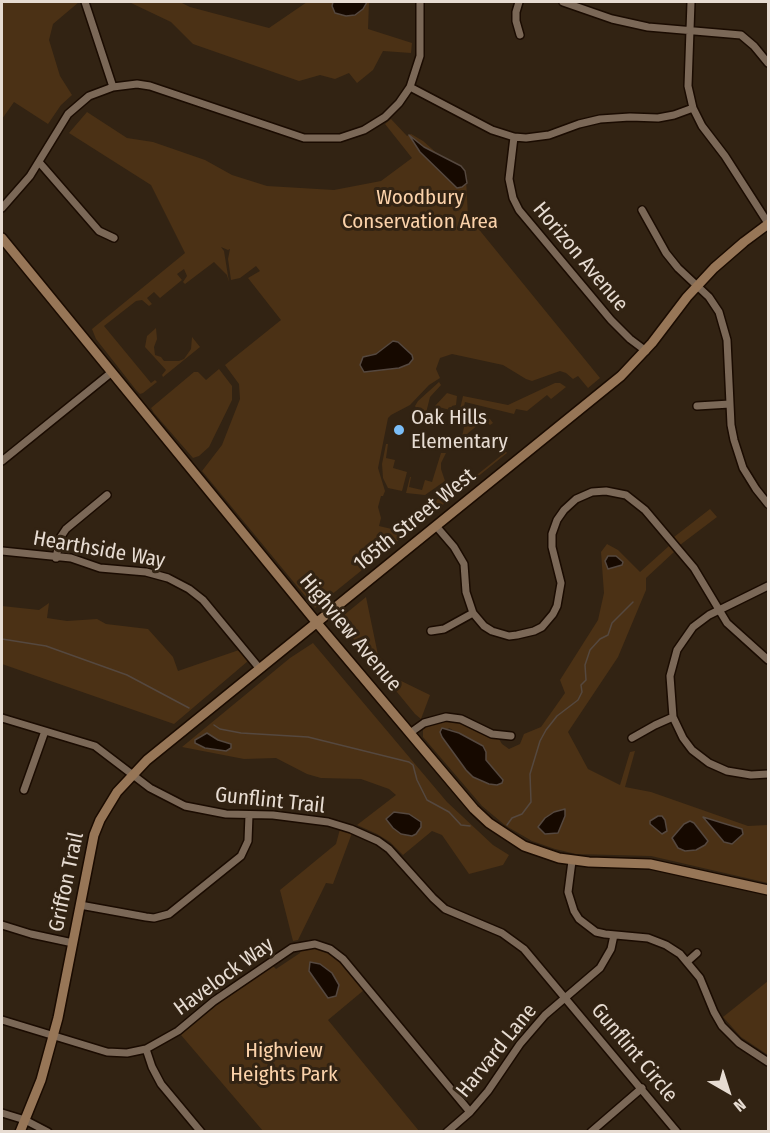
<!DOCTYPE html>
<style>
body{margin:0}
#map{position:relative;width:770px;height:1133px;overflow:hidden;background:#322313;font-family:"Fira Sans Condensed",sans-serif}
canvas{display:block}
.frame{position:absolute;inset:0;border:3px solid #e7dcd2;pointer-events:none}
.north{position:absolute;left:698px;top:1061px;width:60px;height:60px;-webkit-text-stroke:4px #322313;paint-order:stroke;rotate:141deg;font-size:16px;font-weight:700;line-height:24px;text-align:center;color:#e7dcd2}
.north::after{content:'';display:block;margin:auto;width:21px;height:27px;background:#e7dcd2;clip-path:polygon(50% 0,100% 100%,50% 72%,0 100%)}
</style>
<div id="map">
<canvas width="770" height="1133"></canvas>
<div class="frame"></div>
<div class="north">N</div>
</div>
<script>
const ctx = document.querySelector('canvas').getContext('2d');
ctx.lineJoin = 'round';
function fill(path, color) { ctx.fillStyle = color; ctx.fill(path, 'evenodd'); }
const poly = rows => new Path2D(rows.map(r => 'M' + r).join(''));
function strokePath(path, color, width, dash) { ctx.strokeStyle = color; ctx.lineWidth = width; ctx.lineCap = dash ? 'butt' : 'round'; ctx.setLineDash(dash || []); ctx.stroke(path); }
function drawText(font, color, halo, rows, align = 'center') {
  ctx.font = font + ' "Fira Sans Condensed",sans-serif'; ctx.lineWidth = 6; ctx.setLineDash([]); ctx.textBaseline = 'middle'; ctx.strokeStyle = halo; ctx.fillStyle = color; for (const [text, x, y, turn = 0] of rows) {
    ctx.save(); ctx.translate(x, y); ctx.rotate((+turn || 0) * Math.PI / 180); ctx.textAlign = isNaN(turn) ? turn : align; if (halo) ctx.strokeText(text, 0, 0); ctx.fillText(text, 0, 0); ctx.restore();
  }
}
fill(poly([
 [2,2,79,2,53,24,49,40,60,76,72,95,61,105,48,124,14,102,2,119],
 [129,2,180,2,190,7,269,28,307,2,369,2,368,29,412,43,411,53,383,51,373,70,357,83,349,73,335,79,320,75,299,81,193,44,171,22],
 [87,112,127,138,153,142,205,160,232,175,267,186,334,190,381,181,412,158,385,124,391,119,407,136,411,134,423,141,466,179,468,216,600,378,588,388,578,376,573,379,566,373,560,371,532,381,526,379,503,365,452,354,440,358,436,369,440,378,429,385,410,405,391,415,388,418,378,468,385,491,383,496,381,496,378,507,381,518,379,526,400,531,402,526,406,525,454,486,458,490,503,454,500,448,504,449,507,453,315,608,202,471,222,445,240,399,239,384,225,365,281,320,248,278,260,271,256,266,240,278,231,280,228,259,230,249,228,250,221,247,224,251,229,282,227,275,214,262,185,284,183,282,187,276,184,269,177,274,182,280,160,298,154,292,147,298,152,304,149,306,142,300,136,301,104,326,151,383,155,380,157,382,143,393,140,394,136,390,96,339,92,329,185,253,151,185,69,133],
 [393,341,398,341,412,355,390,369,383,368,370,354,375,354],
 [156,328,157,339,154,347,155,355,161,357,164,361,179,361,184,359,191,349,192,337,200,347,163,377,162,375,166,370,145,347,147,336],
 [219,369,232,386,232,400,209,447,199,456,193,458,154,413,151,408,194,372,198,372,206,380],
 [439,382,441,385,430,397,426,413,417,410,415,406,418,401],
 [555,383,560,383,566,387,551,399,547,395,527,411,516,409,514,414,465,402,463,410,460,409,463,396,508,405],
 [447,393,457,396,456,405,452,406,450,410,435,406],
 [467,414,490,419,493,423,490,425,484,420,467,434,460,443,453,447,451,446,453,440,461,441],
 [386,444,388,444,386,458,395,460,393,468,407,472,402,491,388,488,383,478,382,464],
 [441,453,446,453,441,463,441,469,445,481,425,495,406,493,410,477,411,477,409,487,422,490,425,480,432,482],
 [710,509,717,517,680,545,674,537],
 [607,544,618,550,640,572,669,546,674,552,646,578,646,590,618,657,568,732,588,769,620,785,630,752,635,751,625,787,651,792,748,826,768,825,768,883,651,856,576,854,555,849,532,841,506,826,482,806,423,737,423,729,427,725,446,720,455,720,484,735,499,739,502,744,509,749,520,744,524,734,541,727,565,693,560,680,598,620,604,593,601,552],
 [449,728,483,746,486,752,486,760,503,779,480,781,466,770,442,737],
 [690,821,694,823,708,841,678,830],
 [366,597,378,655,395,678,430,695,421,719,415,714,338,620],
 [49,603,47,618,67,621,97,619,106,624,148,629,173,657,178,671,239,650,248,661,174,724,2,664,2,606,39,610],
 [313,643,447,802,493,845,509,855,503,865,469,874,442,835,432,831,403,855,390,842,377,834,357,825,396,795,389,789,361,779,321,778,307,774,276,758,244,759,182,747,290,658],
 [201,735,218,740,231,744,215,749,205,748,196,743,196,740],
 [340,829,352,833,333,884,326,883,298,940,293,941,280,890,336,844],
 [308,947,322,949,336,956,364,990,328,1020,419,1131,263,1131,181,1035,229,995,273,966,276,969,300,953,301,949],
 [768,981,768,1055,741,1037,723,1017]
]), '#4b3115');
const water = poly([
 [333,2,367,2,363,9,355,15,346,16,335,13,332,6,333,2],
 [409,135,424,147,461,166,465,171,467,183,462,187,457,188,420,152,409,135],
 [393,341,398,342,412,355,413,359,409,364,399,368,364,372,360,365,363,357,376,354,393,341],
 [608,556,616,556,623,562,622,565,608,569,605,561,608,556],
 [442,728,459,733,483,746,486,752,486,760,503,780,502,783,497,785,489,784,473,777,466,770,442,737,440,732,442,728],
 [207,733,218,740,231,744,231,748,226,751,205,748,195,743,195,740,207,733],
 [565,809,565,816,558,833,545,834,538,827,545,818,554,812,565,809],
 [394,812,409,814,421,822,421,827,416,834,412,836,401,834,393,828,386,819,394,812],
 [658,816,662,816,665,820,667,831,662,834,650,824,650,821,658,816],
 [703,817,742,829,743,834,732,844,724,842,703,817],
 [690,821,694,823,708,841,705,845,696,850,685,851,678,848,672,838,684,824,690,821],
 [310,962,320,964,332,973,339,985,336,996,328,998,309,971,310,962]
]);
fill(water, '#160900');
strokePath(water, '#55483f', 1.5);
strokePath(poly([
 [2,639,46,646,127,675,189,708],
 [214,725,220,729,241,733,308,737,409,762,413,765,417,780,427,800,449,812,461,825,470,826],
 [507,825,512,818,522,814,531,802,530,774,540,741,546,730,557,716,578,700,582,692,581,685,586,680,585,665,590,650,600,639,608,635,612,623,633,602]
]), '#55483f', 1.5);
const street = poly([
 [85,2,113,87],
 [519,2,516,12,516,21,520,35],
 [563,2,612,19,648,27,741,35,754,46,768,63],
 [691,2,688,86,693,108,702,126,725,156,768,223],
 [410,87,492,130,514,137,526,138,549,135,579,124,600,119,630,117,658,118,674,115,693,108],
 [514,137,509,179,513,198,519,210,611,320,630,339,646,351],
 [39,162,99,231,114,238],
 [2,208,30,176,68,114,89,96,113,87,137,84,150,86,304,138,340,138,364,130,385,117,399,103,410,87,420,56,420,2],
 [642,210,666,253,678,268,709,297,719,312,727,340,731,425,734,440,743,468,756,489,768,504],
 [697,406,730,404],
 [2,461,112,372],
 [436,526,454,547,464,564,466,592,473,613,484,626,492,631,509,636,517,635,534,631,542,627,553,614,557,606,561,583,552,547,552,534,557,520,564,510,576,499,592,492,606,491,626,495,645,510,694,568,727,623,768,660],
 [2,551,71,558,100,568,146,572,168,578,189,589,203,600,260,669],
 [56,558,60,538,66,529,107,495],
 [768,586,709,615,693,627,677,650,670,676,673,717,683,738,692,750,709,763,727,771,751,775,768,774],
 [431,631,444,629,473,613],
 [2,718,95,746,150,788,185,806,226,814,273,815,328,822,351,829,378,841,389,849,433,898,445,909,502,933,524,949,677,1132],
 [410,733,424,723,446,717,461,719,492,734,511,736],
 [632,738,655,725,673,717],
 [24,790,45,731],
 [572,861,568,892,574,911,579,919,596,932,605,934,648,938,666,945,680,954,700,978,714,1012,722,1026,739,1043,768,1062],
 [80,905,146,917,154,918,169,914,241,856,248,841,249,815],
 [2,925,31,934,73,943],
 [688,961,697,953],
 [2,1020,107,1052,127,1053,146,1049,178,1031,214,1001,292,948,315,944,330,949,343,959,470,1112],
 [146,1049,152,1067,161,1084,201,1132],
 [2,1113,25,1120,48,1132],
 [447,1132,470,1112,488,1091,520,1044,545,1015,600,968,611,949,614,935],
 [591,1132,642,1088]
]);
const secondary = poly([
 [2,238,317,623,474,809,489,823,524,846,559,858,589,862,650,864,768,890],
 [20,1132,41,1080,58,1018,94,835,100,820,117,792,147,760,621,376,652,343,687,297,714,268,744,242,768,224]
]);
strokePath(street, '#1a0b01', 10);
strokePath(secondary, '#1a0b01', 12);
strokePath(street, '#7b6857', 7);
strokePath(secondary, '#977657', 9);
for (const [x, y, r, color] of [
 [399,430,6,"#7bbef8"]
]) { const dot = new Path2D(); dot.arc(x, y, r, 0, 2 * Math.PI); ctx.fillStyle = color; ctx.fill(dot); strokePath(dot, '#322313', 2); }
drawText('21px', '#fbd2aa', '#322313', [
 ["Woodbury",420,198],
 ["Conservation Area",420,222],
 ["Highview",284,1051],
 ["Heights Park",284,1075]
]);
drawText('21px', '#e7dcd2', '#322313', [
 ["Horizon Avenue",580,257,50],
 ["165th Street West",415,520,-39],
 ["Hearthside Way",99,550,10],
 ["Highview Avenue",350,633,50],
 ["Gunflint Trail",270,801,6],
 ["Griffon Trail",67,882,-78],
 ["Havelock Way",224,977,-36],
 ["Harvard Lane",497,1051,-51],
 ["Gunflint Circle",634,1053,50]
]);
drawText('21px', '#e7dcd2', '#322313', [
 ["Oak Hills",411,418],
 ["Elementary",411,442]
], 'left');
</script>
